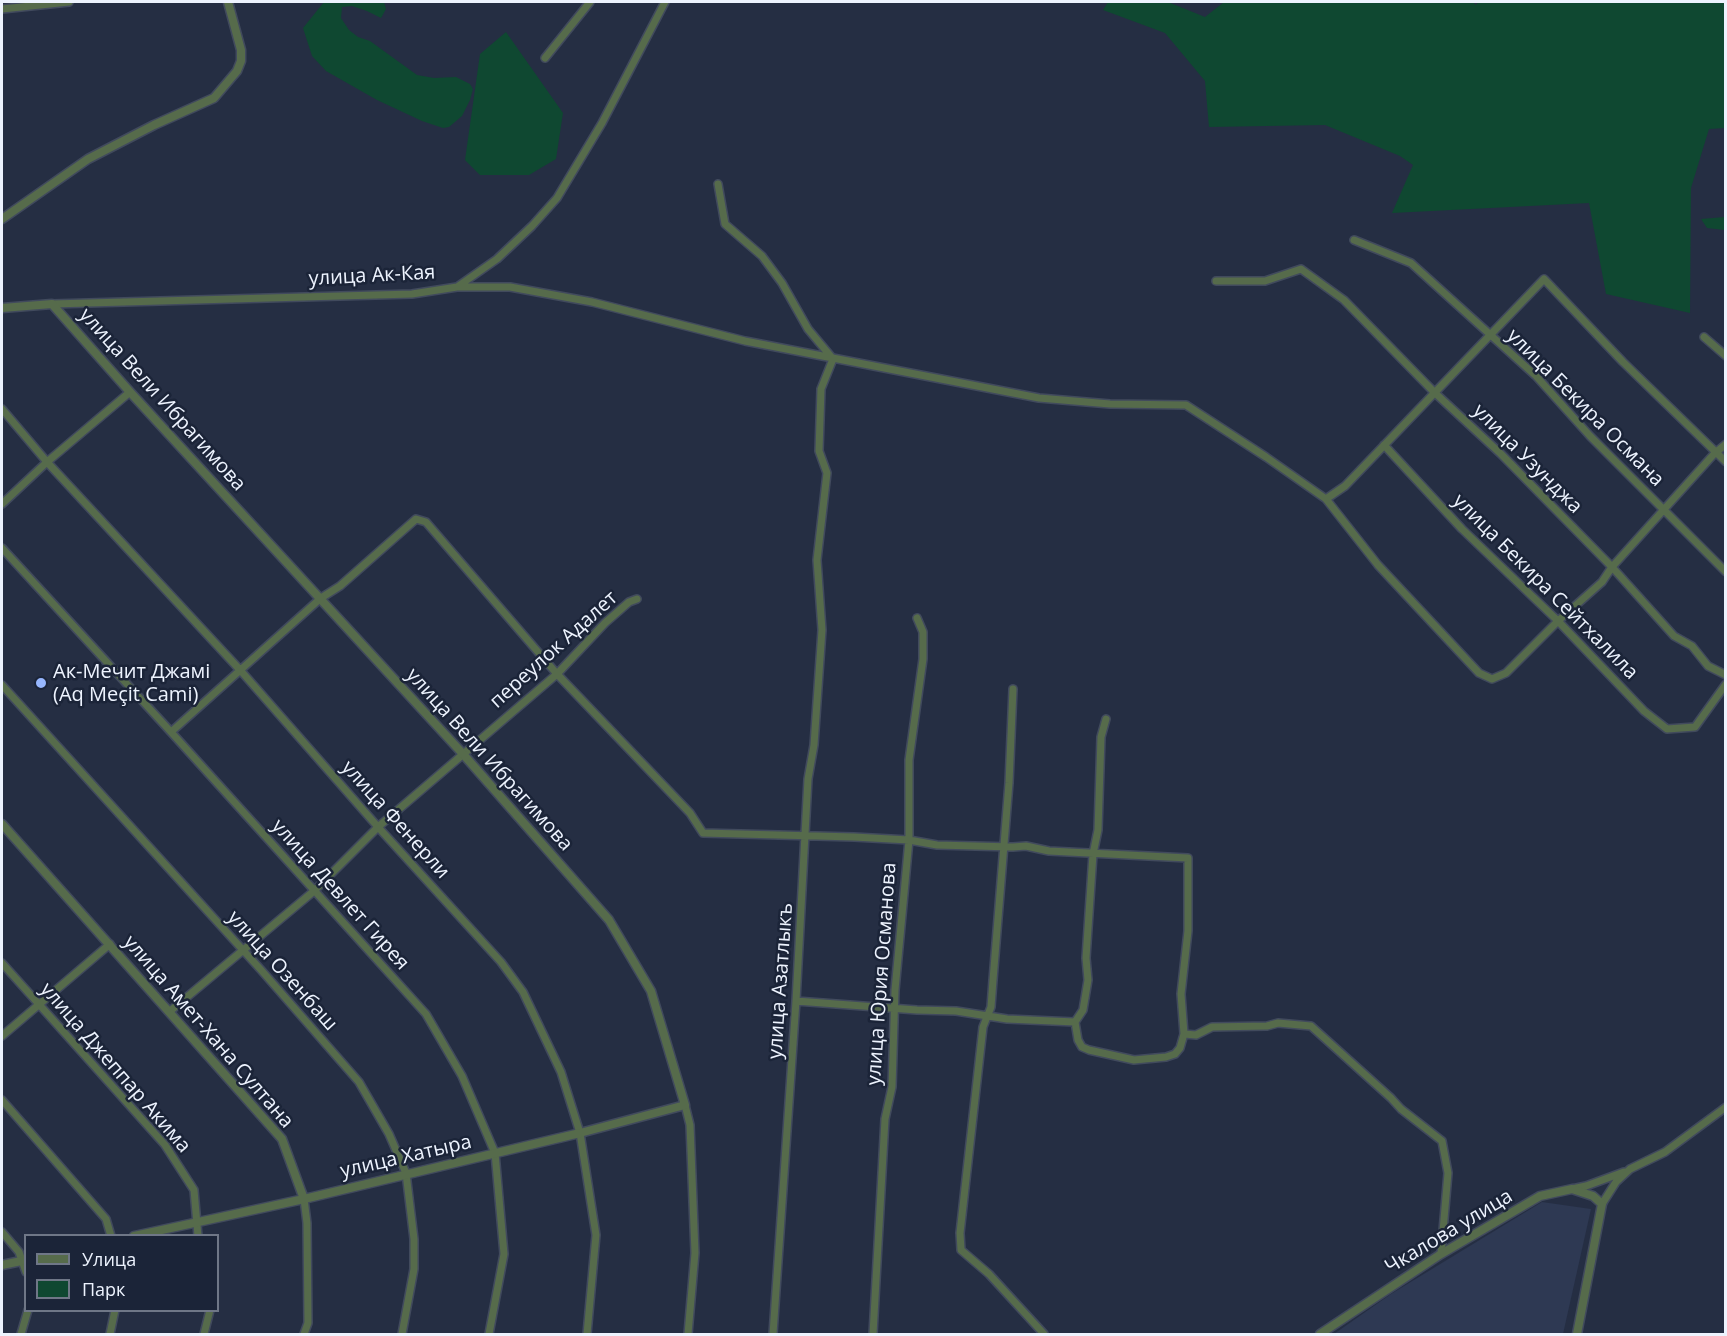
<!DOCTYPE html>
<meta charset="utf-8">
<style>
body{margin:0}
#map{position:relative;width:1727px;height:1336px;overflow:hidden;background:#252e43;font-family:"Open Sans",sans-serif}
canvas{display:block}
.frame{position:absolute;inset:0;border:3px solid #edf3fe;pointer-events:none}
.legend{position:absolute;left:24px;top:1234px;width:195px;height:78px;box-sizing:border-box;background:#1b2438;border:2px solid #6f7787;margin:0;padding:8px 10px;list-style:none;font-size:18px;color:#edf3fe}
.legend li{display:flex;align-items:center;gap:12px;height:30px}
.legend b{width:30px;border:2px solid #6f7787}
</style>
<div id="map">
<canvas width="1727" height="1336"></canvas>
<div class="frame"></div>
<ul class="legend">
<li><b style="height:8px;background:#566b4b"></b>Улица</li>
<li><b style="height:16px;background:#0f4831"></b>Парк</li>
</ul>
</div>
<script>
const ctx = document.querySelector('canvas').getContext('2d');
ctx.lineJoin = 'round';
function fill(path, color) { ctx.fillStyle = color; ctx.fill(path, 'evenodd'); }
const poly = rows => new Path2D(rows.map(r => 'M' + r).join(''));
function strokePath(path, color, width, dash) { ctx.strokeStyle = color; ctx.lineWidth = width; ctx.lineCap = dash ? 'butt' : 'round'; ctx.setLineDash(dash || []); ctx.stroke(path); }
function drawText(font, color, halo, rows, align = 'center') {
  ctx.font = font + ' "Open Sans",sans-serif'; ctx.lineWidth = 5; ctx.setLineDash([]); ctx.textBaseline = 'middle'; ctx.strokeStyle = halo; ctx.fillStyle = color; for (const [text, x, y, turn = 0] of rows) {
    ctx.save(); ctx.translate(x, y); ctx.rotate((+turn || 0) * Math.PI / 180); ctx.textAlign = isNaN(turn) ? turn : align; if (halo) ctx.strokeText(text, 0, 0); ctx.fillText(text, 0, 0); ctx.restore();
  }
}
fill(poly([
 [1542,1202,1591,1209,1563,1334,1334,1334,1391,1294]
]), '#2e3953');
fill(poly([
 [324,2,384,2,386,9,381,18,367,11,352,6,342,7,341,18,349,30,358,37,370,41,417,75,434,78,456,77,470,84,473,89,470,100,462,116,449,127,443,128,422,121,377,100,326,71,312,56,303,28],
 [1108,2,1168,2,1205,17,1224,2,1473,2,1476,5,1478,2,1725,2,1725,128,1709,129,1691,188,1690,313,1606,294,1589,203,1392,213,1413,165,1400,156,1325,125,1209,127,1205,81,1165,33,1103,10],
 [506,32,563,113,556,159,529,175,480,175,465,160,480,54],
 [1725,217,1725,230,1707,228,1701,219]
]), '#0f4831');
const minor = poly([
 [2,9,69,2],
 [545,58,590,2],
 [718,184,725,224,762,256,782,283,808,329,833,359,821,389,819,451,827,473,817,560,822,630,814,745,808,779,796,1001,773,1334],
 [1354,240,1411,263,1536,376,1590,436,1726,572],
 [1216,281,1265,281,1301,269,1344,300,1434,392,1501,454,1612,567,1674,636,1692,646,1708,666,1726,675],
 [457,287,510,287,592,302,745,341,1039,398,1110,404,1186,405,1266,457,1326,499,1378,565,1479,673,1492,679,1506,673,1558,621,1602,582,1612,567,1714,454,1726,444],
 [52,304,412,294,457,287,497,259,532,226,557,198,602,123,665,2],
 [1704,337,1726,356],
 [2,409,47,462,241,671,378,827,501,962,523,992,561,1072,580,1133,596,1235,587,1334],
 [1384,445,1462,529,1558,621,1644,711,1667,729,1695,727,1726,684],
 [1326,499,1345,486,1544,279,1623,362,1726,462],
 [2,504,47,462,130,392],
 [2,548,171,732,426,1014,462,1076,495,1153,504,1254,489,1334],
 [2,685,262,971,359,1082,389,1134,406,1173,414,1239,414,1269,402,1334],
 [1013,689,1009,783,993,980,991,1007,983,1027,960,1233,961,1250,989,1274,1044,1334],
 [171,732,321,598,340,586,416,519,426,522,557,674,690,813,703,833,854,837,909,840,937,845,1013,847,1026,846,1049,851,1188,858,1188,931,1181,994,1184,1034,1196,1035,1212,1027,1267,1026,1278,1023,1311,1026,1391,1098,1401,1109,1442,1141,1448,1173,1441,1254],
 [2,963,165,1145,194,1190,198,1236],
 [796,1001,917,1010,956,1011,1007,1019,1075,1022,1078,1040,1082,1047,1089,1050,1134,1060,1166,1057,1175,1054,1180,1048,1184,1034],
 [169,1012,314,891,378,827,557,674,605,623,629,602,637,599],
 [1075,1022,1083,1010,1088,980,1086,958,1093,854,1098,830,1101,737,1106,719],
 [2,1036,110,944],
 [2,1100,106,1219,111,1236],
 [685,1105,690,1125,695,1253,688,1334],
 [1572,1189,1586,1186,1624,1172],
 [304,1199,307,1223,308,1323,304,1334],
 [1602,1204,1616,1182,1630,1169,1665,1152,1726,1107],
 [2,1232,19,1252,26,1272],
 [21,1334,28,1310],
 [110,1334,115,1310],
 [204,1334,210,1310],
 [873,1334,885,1119,892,1087,895,990,909,840,909,760,923,659,923,632,917,618]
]);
const tertiary = poly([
 [2,219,88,159,154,125,214,98,237,71,241,61,241,50,228,2],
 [2,308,52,304,130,392,463,754,609,920,651,991,685,1105,580,1133,304,1199,134,1236],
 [2,824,282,1139,304,1199],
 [2,1265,26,1260],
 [1320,1334,1441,1254,1540,1196,1572,1189,1593,1196,1602,1204,1577,1334]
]);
strokePath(minor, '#414a5d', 10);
strokePath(tertiary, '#414a5d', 11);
strokePath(minor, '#566b4b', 7);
strokePath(tertiary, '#566b4b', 8);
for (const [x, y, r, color] of [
 [41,683,6,"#97b6fd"]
]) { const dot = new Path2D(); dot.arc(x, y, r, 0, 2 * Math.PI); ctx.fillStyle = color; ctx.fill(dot); strokePath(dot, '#1b2438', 2); }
drawText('20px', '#edf3fe', '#1b2438', [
 ["улица Ак-Кая",372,276,-3],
 ["улица Вели Ибрагимова",162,400,48],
 ["улица Бекира Османа",1585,408,45],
 ["улица Узунджа",1527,459,45],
 ["улица Бекира Сейтхалила",1545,587,45],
 ["переулок Адалет",554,650,-42],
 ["улица Вели Ибрагимова",489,760,48],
 ["улица Фенерли",395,820,48],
 ["улица Девлет Гирея",340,895,48],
 ["улица Озенбаш",282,971,48],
 ["улица Юрия Османова",882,974,-86],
 ["улица Азатлыкъ",781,981,-86],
 ["улица Амет-Хана Султана",208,1032,49],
 ["улица Джеппар Акима",115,1068,49],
 ["улица Хатыра",406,1157,-13],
 ["Чкалова улица",1449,1232,-31]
]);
drawText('20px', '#edf3fe', '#1b2438', [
 ["Ак-Мечит Джамі",53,672],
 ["(Aq Meçit Cami)",53,695]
], 'left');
</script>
